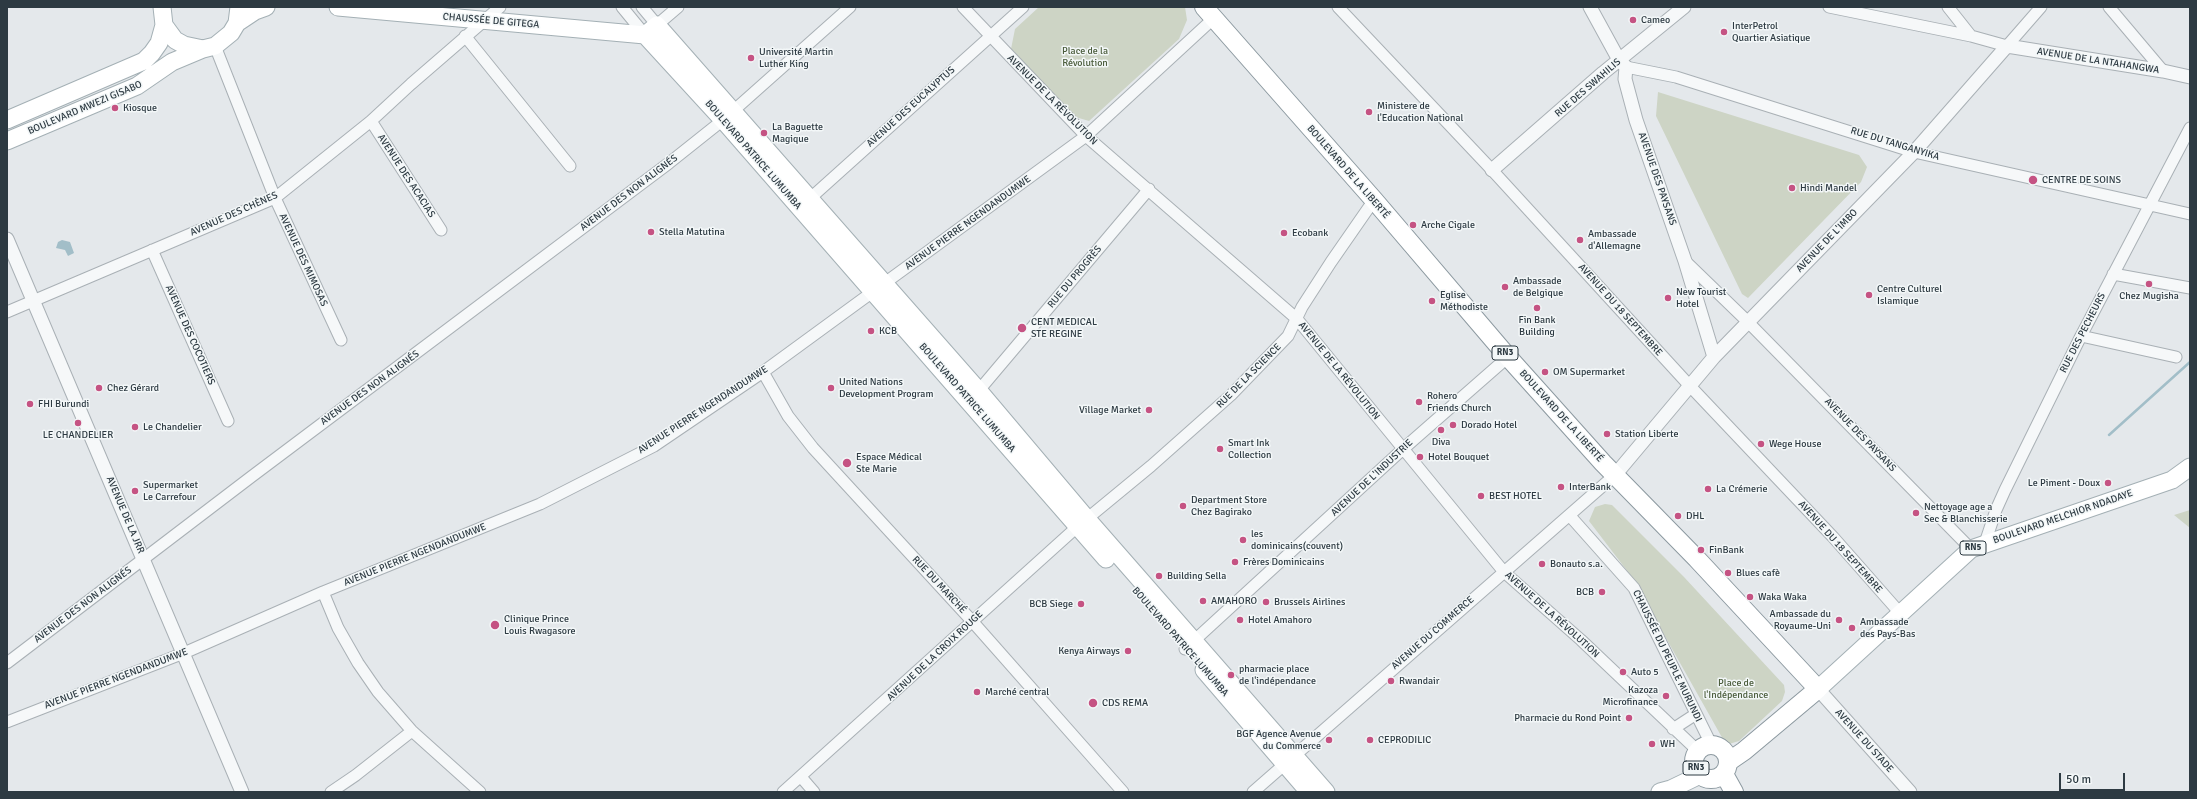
<!DOCTYPE html>
<meta charset="utf-8">
<style>
body{margin:0}
#map{position:relative;width:2197px;height:799px;overflow:hidden;background:#e4e8eb;font-family:Signika,sans-serif}
canvas{display:block}
.frame{position:absolute;inset:0;border:8px solid #2d3a42;pointer-events:none}
.scale{position:absolute;left:2059px;top:773px;width:66px;height:18px;box-sizing:border-box;border:2px solid #2d3a42;border-top:0;padding-left:5px;font-size:12px;line-height:14px;white-space:nowrap;color:#2d3a42;-webkit-text-stroke:3px #f3f7f8;paint-order:stroke}
</style>
<div id="map">
<canvas width="2197" height="799"></canvas>
<div class="frame"></div>
<div class="scale">50 m</div>
</div>
<script>
const ctx = document.querySelector('canvas').getContext('2d');
ctx.lineJoin = 'round';
function fill(path, color) { ctx.fillStyle = color; ctx.fill(path, 'evenodd'); }
const poly = rows => new Path2D(rows.map(r => 'M' + r).join(''));
function strokePath(path, color, width, dash) { ctx.strokeStyle = color; ctx.lineWidth = width; ctx.lineCap = dash ? 'butt' : 'round'; ctx.setLineDash(dash || []); ctx.stroke(path); }
function drawText(font, color, halo, rows, align = 'center') {
  ctx.font = font + ' Signika,sans-serif'; ctx.lineWidth = 3; ctx.setLineDash([]); ctx.textBaseline = 'middle'; ctx.strokeStyle = halo; ctx.fillStyle = color; for (const [text, x, y, turn = 0] of rows) {
    ctx.save(); ctx.translate(x, y); ctx.rotate((+turn || 0) * Math.PI / 180); ctx.textAlign = isNaN(turn) ? turn : align; if (halo) ctx.strokeText(text, 0, 0); ctx.fillText(text, 0, 0); ctx.restore();
  }
}
fill(poly([
 [1039,7,1185,7,1187,20,1179,39,1089,121,1072,116,1011,49,1015,29],
 [1658,92,1859,155,1867,167,1861,182,1748,298,1742,294,1656,116],
 [1605,504,1612,505,1684,577,1784,685,1785,692,1782,701,1739,741,1729,744,1724,741,1649,608,1641,589,1589,521,1595,507],
 [2190,510,2190,528,2174,515]
]), '#cdd4c5');
fill(poly([
 [62,240,70,242,74,253,68,256,65,250,56,248,58,242]
]), '#a2bec8');
strokePath(poly([
 [2109,435,2190,362]
]), '#a2bec8', 2.5);
const minor = poly([
 [622,7,645,35],
 [642,7,657,25,678,7],
 [963,7,1086,136,1297,319,1504,572,1581,640,1699,752],
 [1338,7,1492,170,1689,385,1833,537,1900,613],
 [1829,7,1971,36,2007,46,2041,7],
 [1948,7,1971,36],
 [2109,7,2163,71],
 [465,36,570,166],
 [215,46,275,198,341,340],
 [1626,67,1676,77,1914,152,2190,214],
 [371,121,441,230],
 [805,203,1023,7],
 [152,250,228,421],
 [1685,261,1748,322,1971,549],
 [2113,274,2190,288],
 [7,312,275,198,371,121,411,84,500,7],
 [2081,336,2176,357],
 [763,372,788,416,813,448,972,621,1123,792],
 [975,395,1149,189],
 [1570,516,1634,588,1712,746],
 [1985,543,1996,510,2005,490,2081,336,2190,128],
 [323,592,338,628,358,663,378,692,412,731,480,792],
 [1185,649,1403,449,1508,357],
 [7,663,251,477,669,163,723,120,850,7],
 [7,722,184,653,323,592,540,504,654,446,763,372,1086,136,1214,18],
 [1673,729,1696,714],
 [801,777,814,792],
 [331,792,356,775,412,731],
 [783,792,1077,527,1151,466,1231,395,1288,336,1302,307,1331,262,1374,200],
 [1253,792,1615,475]
]);
const tertiary = poly([
 [1590,7,1619,60,1626,67,1625,79,1636,120,1685,261,1714,357],
 [1492,170,1603,73,1684,7],
 [7,239,242,792],
 [1615,475,1714,357,1914,152,2007,46,2163,71,2190,77],
 [1818,689,1910,792]
]);
const primary = poly([
 [162,7,164,25,175,40,184,45,203,49,215,46,231,33,237,23,239,7],
 [338,7,645,35],
 [237,23,255,11,266,7],
 [645,35,657,25,979,391,1087,519,1326,792],
 [645,35,723,120,1106,559],
 [7,120,144,61,152,53,159,43,164,25],
 [7,141,137,86,172,62,203,49],
 [1204,670,1309,792],
 [1818,689,1971,549,2172,480,2190,467],
 [1660,792,1671,789,1700,775]
]);
const trunk = poly([
 [1204,7,1374,200,1508,357,1603,463,1697,559,1818,689,1744,751,1728,762],
 '1694 762a17 17 0 1 1 34 0a17 17 0 1 1-34 0Z',
 [1724,774,1734,792]
]);
strokePath(minor, '#a9b0b5', 13);
strokePath(tertiary, '#a9b0b5', 15);
strokePath(primary, '#a4b0b5', 19);
strokePath(trunk, '#8c99a0', 20);
strokePath(minor, '#f6f8f9', 11);
strokePath(tertiary, '#f6f8f9', 13);
strokePath(primary, '#fff', 17);
strokePath(trunk, '#fff', 18);
for (const [x, y, r, color] of [
 [1633,20,4,"#c55383"],
 [1724,32,4,"#c55383"],
 [751,58,4,"#c55383"],
 [115,108,4,"#c55383"],
 [1369,112,4,"#c55383"],
 [764,133,4,"#c55383"],
 [2033,180,5,"#c55383"],
 [1792,188,4,"#c55383"],
 [1413,225,4,"#c55383"],
 [651,232,4,"#c55383"],
 [1284,233,4,"#c55383"],
 [1580,240,4,"#c55383"],
 [2149,284,4,"#c55383"],
 [1505,287,4,"#c55383"],
 [1869,295,4,"#c55383"],
 [1668,298,4,"#c55383"],
 [1432,301,4,"#c55383"],
 [1537,308,4,"#c55383"],
 [1022,328,5,"#c55383"],
 [871,331,4,"#c55383"],
 [1545,372,4,"#c55383"],
 [99,388,4,"#c55383"],
 [831,388,4,"#c55383"],
 [1419,402,4,"#c55383"],
 [30,404,4,"#c55383"],
 [1149,410,4,"#c55383"],
 [78,423,4,"#c55383"],
 [1453,425,4,"#c55383"],
 [135,427,4,"#c55383"],
 [1441,430,4,"#c55383"],
 [1607,434,4,"#c55383"],
 [1761,444,4,"#c55383"],
 [1220,449,4,"#c55383"],
 [1420,457,4,"#c55383"],
 [847,463,5,"#c55383"],
 [2108,483,4,"#c55383"],
 [1561,487,4,"#c55383"],
 [1708,489,4,"#c55383"],
 [135,491,4,"#c55383"],
 [1481,496,4,"#c55383"],
 [1183,506,4,"#c55383"],
 [1916,513,4,"#c55383"],
 [1678,516,4,"#c55383"],
 [1243,540,4,"#c55383"],
 [1701,550,4,"#c55383"],
 [1235,562,4,"#c55383"],
 [1542,564,4,"#c55383"],
 [1728,573,4,"#c55383"],
 [1159,576,4,"#c55383"],
 [1602,592,4,"#c55383"],
 [1750,597,4,"#c55383"],
 [1203,601,4,"#c55383"],
 [1266,602,4,"#c55383"],
 [1081,604,4,"#c55383"],
 [1240,620,4,"#c55383"],
 [1839,620,4,"#c55383"],
 [495,625,5,"#c55383"],
 [1852,628,4,"#c55383"],
 [1128,651,4,"#c55383"],
 [1623,672,4,"#c55383"],
 [1231,675,4,"#c55383"],
 [1391,681,4,"#c55383"],
 [977,692,4,"#c55383"],
 [1666,696,4,"#c55383"],
 [1093,703,5,"#c55383"],
 [1629,718,4,"#c55383"],
 [1329,740,4,"#c55383"],
 [1370,740,4,"#c55383"],
 [1652,744,4,"#c55383"]
]) { const dot = new Path2D(); dot.arc(x, y, r, 0, 2 * Math.PI); ctx.fillStyle = color; ctx.fill(dot); strokePath(dot, '#f3f7f8', 1.5); }
for (const [x, y, w] of [
 [1505,353,26],
 [1973,548,26],
 [1696,768,26]
]) { const box = new Path2D(); box.roundRect(x - w / 2, y - 7, w, 14, 3); ctx.fillStyle = '#f3f7f8'; ctx.fill(box); strokePath(box, '#2d3a42', 1); }
drawText('bold 9px', '#2d3a42', null, [
 ["RN3",1505,353],
 ["RN5",1973,548],
 ["RN3",1696,768]
]);
drawText('10px', '#2d3a42', '#f3f7f8', [
 ["Cameo",1641,20],
 ["InterPetrol",1732,26],
 ["Quartier Asiatique",1732,38],
 ["Université Martin",759,52],
 ["Luther King",759,64],
 ["Ministere de",1377,106],
 ["l'Education National",1377,118],
 ["Kiosque",123,108],
 ["La Baguette",772,127],
 ["Magique",772,139],
 ["CENTRE DE SOINS",2042,180],
 ["Hindi Mandel",1800,188],
 ["Arche Cigale",1421,225],
 ["Stella Matutina",659,232],
 ["Ecobank",1292,233],
 ["Ambassade",1588,234],
 ["d'Allemagne",1588,246],
 ["Ambassade",1513,281],
 ["de Belgique",1513,293],
 ["Centre Culturel",1877,289],
 ["Islamique",1877,301],
 ["New Tourist",1676,292],
 ["Hotel",1676,304],
 ["Eglise",1440,295],
 ["Méthodiste",1440,307],
 ["Chez Mugisha",2149,296,"center"],
 ["Fin Bank",1537,320,"center"],
 ["Building",1537,332,"center"],
 ["CENT MEDICAL",1031,322],
 ["STE REGINE",1031,334],
 ["KCB",879,331],
 ["OM Supermarket",1553,372],
 ["United Nations",839,382],
 ["Development Program",839,394],
 ["Chez Gérard",107,388],
 ["Rohero",1427,396],
 ["Friends Church",1427,408],
 ["FHI Burundi",38,404],
 ["Village Market",1141,410,"right"],
 ["Dorado Hotel",1461,425],
 ["Le Chandelier",143,427],
 ["Station Liberte",1615,434],
 ["LE CHANDELIER",78,435,"center"],
 ["Diva",1441,442,"center"],
 ["Smart Ink",1228,443],
 ["Collection",1228,455],
 ["Wege House",1769,444],
 ["Espace Médical",856,457],
 ["Ste Marie",856,469],
 ["Hotel Bouquet",1428,457],
 ["Le Piment - Doux",2100,483,"right"],
 ["Supermarket",143,485],
 ["Le Carrefour",143,497],
 ["InterBank",1569,487],
 ["La Crémerie",1716,489],
 ["BEST HOTEL",1489,496],
 ["Department Store",1191,500],
 ["Chez Bagirako",1191,512],
 ["Nettoyage age a",1924,507],
 ["Sec & Blanchisserie",1924,519],
 ["DHL",1686,516],
 ["les",1251,534],
 ["dominicains(couvent)",1251,546],
 ["FinBank",1709,550],
 ["Frères Dominicains",1243,562],
 ["Bonauto s.a.",1550,564],
 ["Blues cafè",1736,573],
 ["Building Sella",1167,576],
 ["BCB",1594,592,"right"],
 ["Waka Waka",1758,597],
 ["AMAHORO",1211,601],
 ["Brussels Airlines",1274,602],
 ["BCB Siege",1073,604,"right"],
 ["Ambassade du",1831,614,"right"],
 ["Royaume-Uni",1831,626,"right"],
 ["Clinique Prince",504,619],
 ["Louis Rwagasore",504,631],
 ["Hotel Amahoro",1248,620],
 ["Ambassade",1860,622],
 ["des Pays-Bas",1860,634],
 ["Kenya Airways",1120,651,"right"],
 ["pharmacie place",1239,669],
 ["de l'indépendance",1239,681],
 ["Auto 5",1631,672],
 ["Rwandair",1399,681],
 ["Kazoza",1658,690,"right"],
 ["Microfinance",1658,702,"right"],
 ["Marché central",985,692],
 ["CDS REMA",1102,703],
 ["Pharmacie du Rond Point",1621,718,"right"],
 ["BGF Agence Avenue",1321,734,"right"],
 ["du Commerce",1321,746,"right"],
 ["CEPRODILIC",1378,740],
 ["WH",1660,744]
], 'left');
drawText('10px', '#2d3a42', '#f3f7f8', [
 ["CHAUSSÉE DE GITEGA",491,21,5],
 ["AVENUE DE LA NTAHANGWA",2098,61,9],
 ["RUE DES SWAHILIS",1588,88,-41],
 ["AVENUE DE LA RÉVOLUTION",1052,100,45],
 ["AVENUE DES EUCALYPTUS",911,107,-42],
 ["BOULEVARD MWEZI GISABO",85,108,-23],
 ["RUE DU TANGANYIKA",1895,144,17],
 ["BOULEVARD PATRICE LUMUMBA",753,155,49],
 ["BOULEVARD DE LA LIBERTÉ",1348,172,49],
 ["AVENUE DES ACACIAS",406,176,57],
 ["AVENUE DES PAYSANS",1657,179,71],
 ["AVENUE DES NON ALIGNÉS",629,193,-37],
 ["AVENUE DES CHÈNES",234,214,-24],
 ["AVENUE PIERRE NGENDANDUMWE",968,223,-36],
 ["AVENUE DE L'IMBO",1827,241,-46],
 ["AVENUE DES MIMOSAS",303,260,65],
 ["RUE DU PROGRÈS",1075,277,-50],
 ["AVENUE DU 18 SEPTEMBRE",1620,310,48],
 ["RUE DES PECHEURS",2083,333,-63],
 ["AVENUE DES COCOTIERS",190,335,66],
 ["AVENUE DE LA RÉVOLUTION",1339,371,51],
 ["RUE DE LA SCIENCE",1249,376,-45],
 ["AVENUE DES NON ALIGNÉS",370,388,-36],
 ["BOULEVARD PATRICE LUMUMBA",967,398,49],
 ["AVENUE PIERRE NGENDANDUMWE",703,410,-33],
 ["BOULEVARD DE LA LIBERTÉ",1561,416,48],
 ["AVENUE DES PAYSANS",1860,435,46],
 ["AVENUE DE L'INDUSTRIE",1372,478,-43],
 ["AVENUE DE LA JRR",125,515,67],
 ["BOULEVARD MELCHIOR NDADAYE",2063,517,-19],
 ["AVENUE DU 18 SEPTEMBRE",1840,547,48],
 ["AVENUE PIERRE NGENDANDUMWE",415,555,-22],
 ["RUE DU MARCHÉ",939,585,47],
 ["AVENUE DES NON ALIGNÉS",83,605,-37],
 ["AVENUE DE LA RÉVOLUTION",1552,615,42],
 ["AVENUE DU COMMERCE",1433,633,-41],
 ["BOULEVARD PATRICE LUMUMBA",1180,642,49],
 ["AVENUE DE LA CROIX ROUGE",935,656,-43],
 ["CHAUSSÉE DU PEUPLE MURUNDI",1667,656,64],
 ["AVENUE PIERRE NGENDANDUMWE",116,679,-21],
 ["AVENUE DU STADE",1864,741,48]
]);
drawText('10px', '#4a5c3b', '#f3f7f8', [
 ["Place de la",1085,51],
 ["Révolution",1085,63],
 ["Place de",1736,683],
 ["l'Indépendance",1736,695]
]);
</script>
